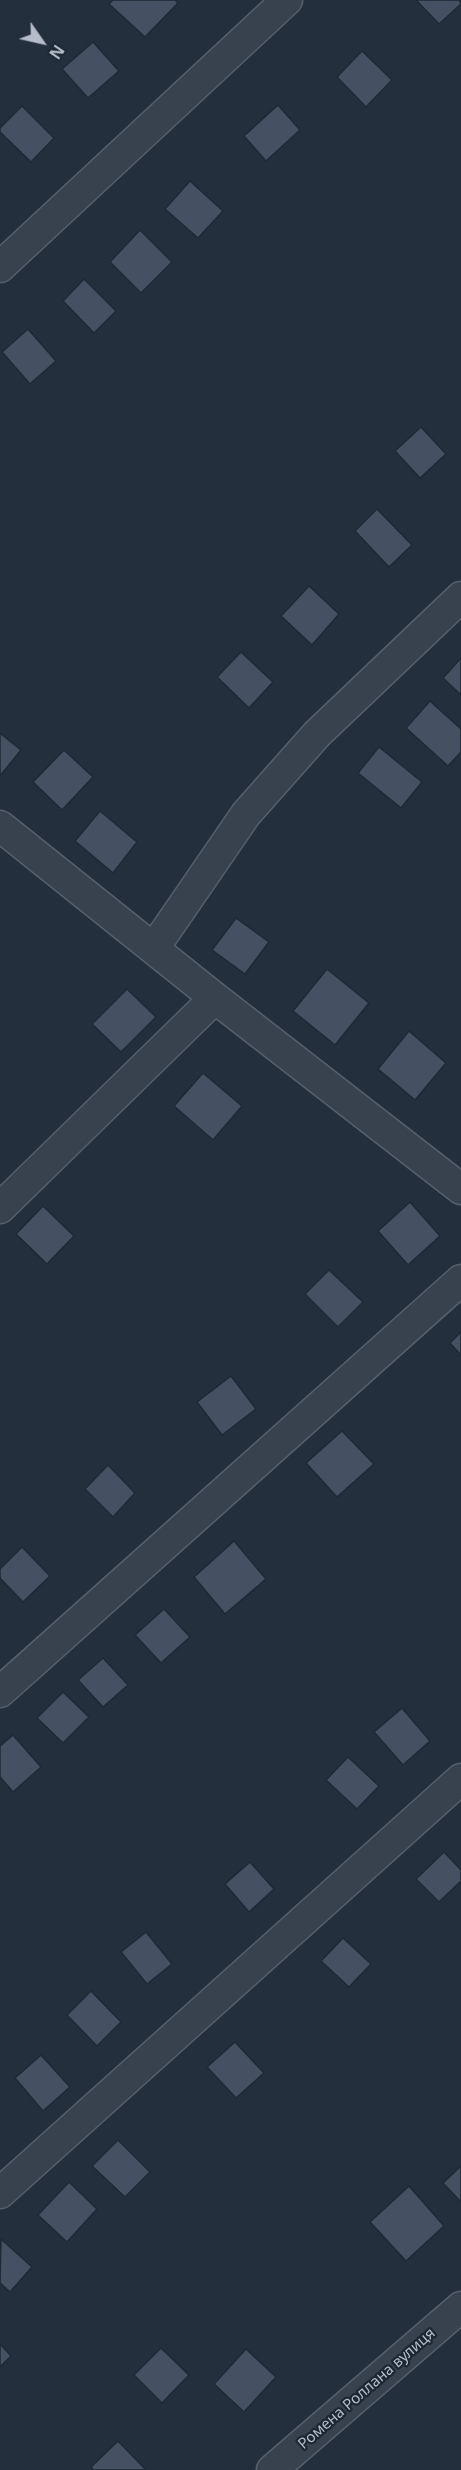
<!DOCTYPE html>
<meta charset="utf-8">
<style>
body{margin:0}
#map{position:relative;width:461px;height:2470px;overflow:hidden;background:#242f3e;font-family:"Noto Sans",sans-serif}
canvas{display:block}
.north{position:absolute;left:12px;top:12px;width:60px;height:60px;-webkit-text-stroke:4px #1d2633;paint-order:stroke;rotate:124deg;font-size:16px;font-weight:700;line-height:24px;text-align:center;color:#b4bcc9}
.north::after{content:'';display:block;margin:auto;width:21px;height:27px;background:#b4bcc9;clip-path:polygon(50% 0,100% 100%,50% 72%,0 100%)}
</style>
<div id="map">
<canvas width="461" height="2470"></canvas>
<div class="north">N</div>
</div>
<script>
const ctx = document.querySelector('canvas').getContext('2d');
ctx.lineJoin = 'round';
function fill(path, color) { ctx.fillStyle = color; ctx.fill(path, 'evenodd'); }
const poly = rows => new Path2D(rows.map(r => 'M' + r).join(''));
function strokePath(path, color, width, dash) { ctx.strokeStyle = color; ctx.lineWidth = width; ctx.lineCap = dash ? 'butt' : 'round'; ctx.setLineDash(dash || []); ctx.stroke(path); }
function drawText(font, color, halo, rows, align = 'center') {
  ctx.font = font + ' "Noto Sans",sans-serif'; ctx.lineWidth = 4.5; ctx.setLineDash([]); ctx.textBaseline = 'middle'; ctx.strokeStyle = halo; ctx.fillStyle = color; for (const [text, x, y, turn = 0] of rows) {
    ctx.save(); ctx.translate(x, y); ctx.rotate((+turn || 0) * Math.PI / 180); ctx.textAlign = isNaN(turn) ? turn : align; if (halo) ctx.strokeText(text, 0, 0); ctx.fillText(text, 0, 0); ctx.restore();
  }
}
const building = poly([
 [113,0,175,0,178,3,145,37,109,4,113,0],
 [416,0,459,0,461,4,439,24,416,0],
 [93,42,119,71,88,98,62,69,93,42],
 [362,51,392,80,366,107,337,77,362,51],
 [278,105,300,130,266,161,244,136,278,105],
 [22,106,54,138,31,162,0,132,0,128,22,106],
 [190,181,223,211,198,238,165,209,190,181],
 [140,230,172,262,141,293,110,262,140,230],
 [84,279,116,311,94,333,63,301,84,279],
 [28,329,56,361,30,384,2,352,28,329],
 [421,427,446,454,420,478,395,451,421,427],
 [377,509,412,545,389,567,355,531,377,509],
 [309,586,339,614,312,645,281,616,309,586],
 [241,652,273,682,249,708,217,677,241,652],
 [461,658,461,695,443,678,461,658],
 [430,701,461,729,461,752,448,766,406,728,430,701],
 [0,733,21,750,0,776,0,733],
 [379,747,422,782,401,808,358,773,379,747],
 [64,750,93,777,62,810,33,782,64,750],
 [100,811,137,842,113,873,75,841,100,811],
 [236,918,269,942,245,974,212,950,236,918],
 [327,969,369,1003,335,1045,293,1011,327,969],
 [127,989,156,1017,121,1052,92,1024,127,989],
 [409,1031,446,1063,415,1100,378,1069,409,1031],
 [203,1073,242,1106,213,1140,174,1106,203,1073],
 [410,1202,440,1236,408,1265,378,1231,410,1202],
 [43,1206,74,1236,47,1264,16,1234,43,1206],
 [329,1270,363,1302,338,1327,305,1294,329,1270],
 [461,1332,461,1355,450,1343,461,1332],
 [231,1376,256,1409,222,1435,197,1402,231,1376],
 [342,1431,374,1464,337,1497,306,1463,342,1431],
 [108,1465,135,1493,113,1517,85,1489,108,1465],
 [234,1541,266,1579,225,1614,194,1577,234,1541],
 [22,1547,50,1576,23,1602,0,1578,0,1569,22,1547],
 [164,1609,190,1637,161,1663,135,1635,164,1609],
 [103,1658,128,1685,103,1707,78,1680,103,1658],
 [63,1692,89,1717,63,1743,37,1718,63,1692],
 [402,1708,430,1741,403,1765,374,1732,402,1708],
 [13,1735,41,1767,13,1792,0,1777,0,1746,13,1735],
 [348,1757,379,1786,357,1809,326,1780,348,1757],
 [444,1852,461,1870,461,1881,439,1902,416,1879,444,1852],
 [250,1862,274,1889,249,1912,225,1884,250,1862],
 [146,1932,172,1964,147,1984,121,1952,146,1932],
 [343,1938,371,1964,349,1987,321,1961,343,1938],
 [91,1991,121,2022,97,2046,67,2015,91,1991],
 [235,2042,264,2073,236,2098,207,2067,235,2042],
 [41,2055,70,2087,43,2111,15,2078,41,2055],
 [118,2140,150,2172,125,2197,92,2166,118,2140],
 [461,2166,461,2202,443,2183,461,2166],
 [69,2182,97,2209,67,2242,38,2215,69,2182],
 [409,2186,444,2226,406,2261,370,2222,409,2186],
 [1,2239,32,2267,10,2292,0,2283,1,2239],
 [0,2344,11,2356,0,2367,0,2344],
 [161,2348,189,2375,162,2403,134,2375,161,2348],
 [246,2349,276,2377,244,2412,214,2384,246,2349],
 [118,2441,146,2470,94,2470,91,2467,118,2441]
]);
fill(building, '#455162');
strokePath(building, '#1f2835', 1.5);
const minor = poly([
 [0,267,287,0],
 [0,826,215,998,461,1189],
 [154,948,246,814,317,734,461,597],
 [0,1208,215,998],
 [0,1692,461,1280],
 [0,2193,461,1779],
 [272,2470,461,2307]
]);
strokePath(minor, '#565f6c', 33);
strokePath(minor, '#38414e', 30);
drawText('15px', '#b4bcc9', '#1d2633', [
 ["Ромена Роллана вулиця",367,2389,-41]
]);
</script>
